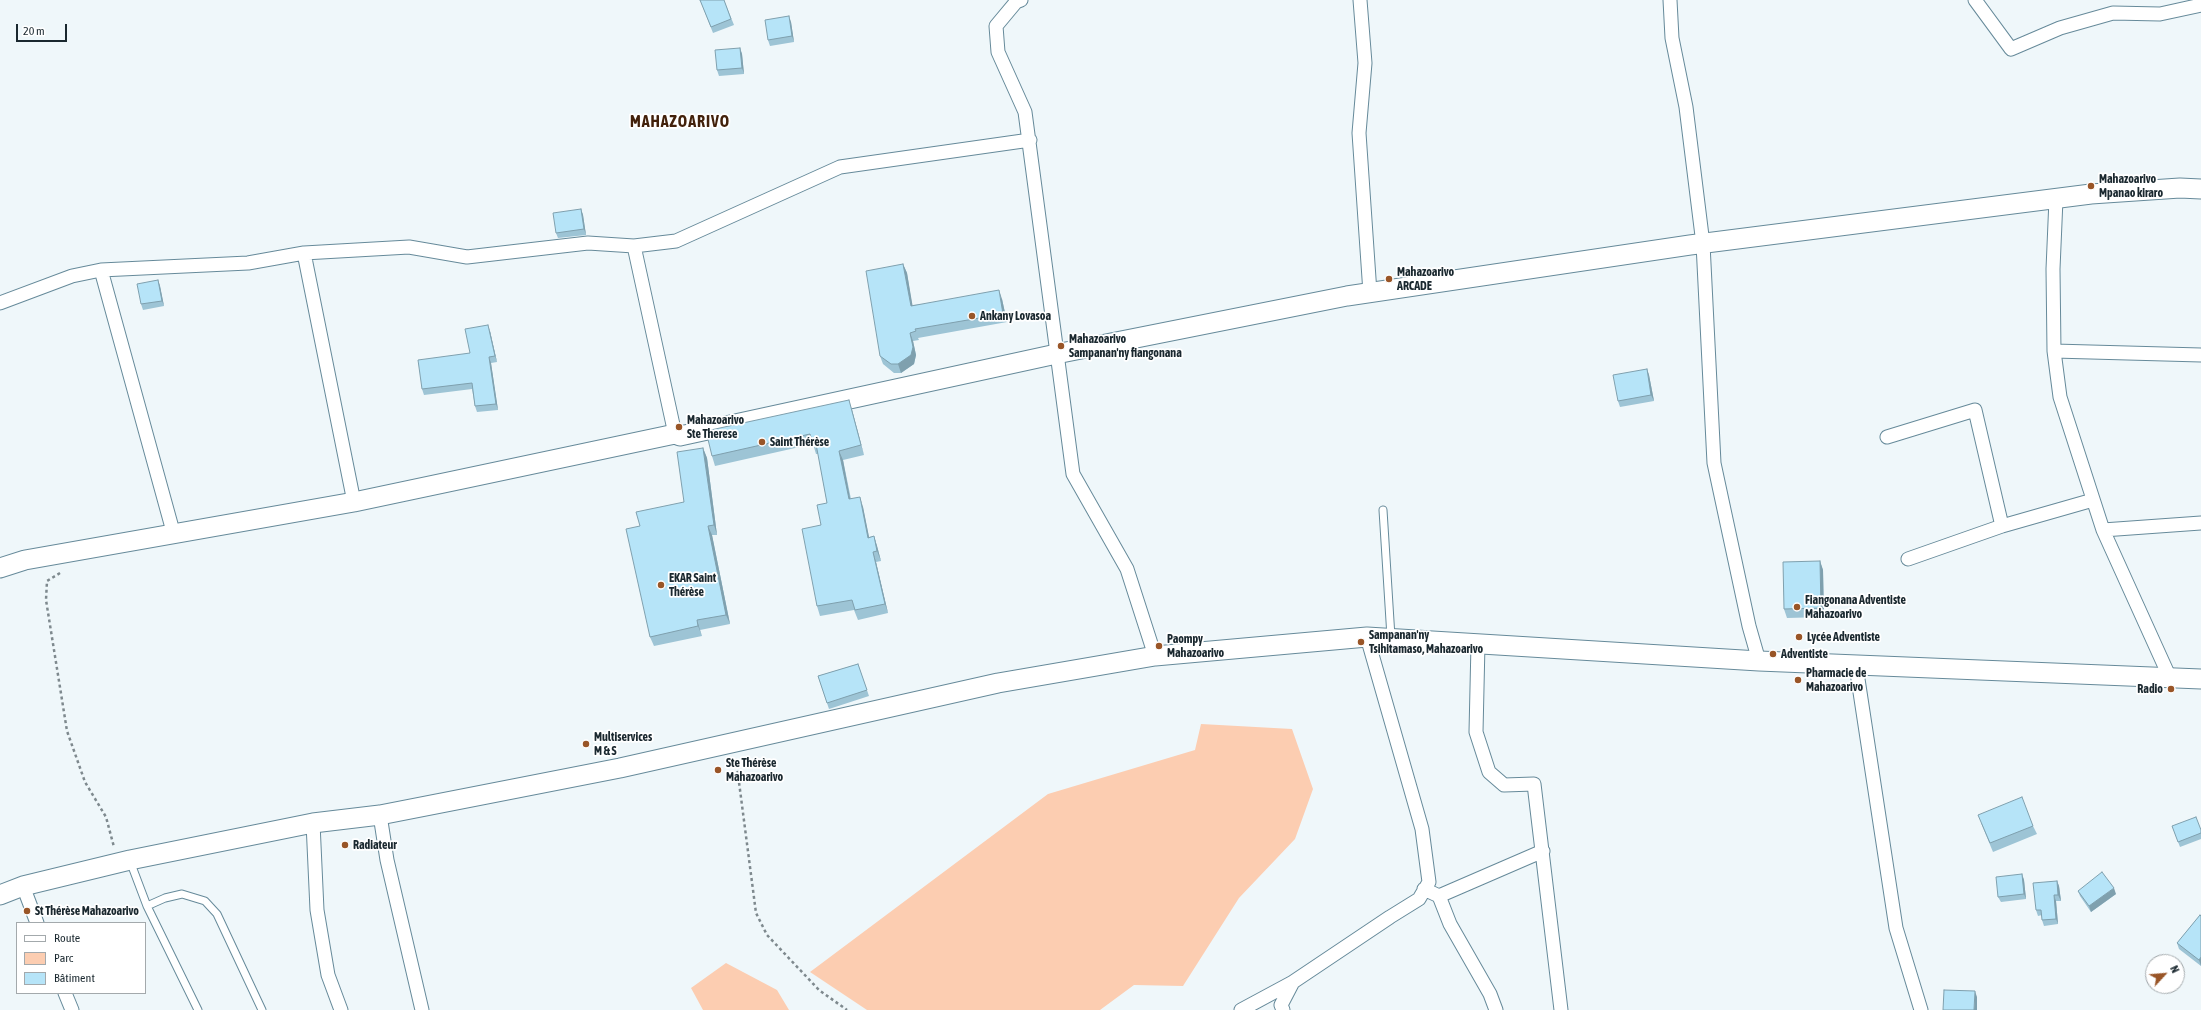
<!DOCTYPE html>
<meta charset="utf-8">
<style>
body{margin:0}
#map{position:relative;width:2201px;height:1010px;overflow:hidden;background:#eff7fa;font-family:"Asap Condensed",sans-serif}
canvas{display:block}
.legend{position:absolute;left:16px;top:922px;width:130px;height:72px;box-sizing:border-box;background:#fff;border:1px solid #a3a9ac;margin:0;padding:5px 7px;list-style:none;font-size:12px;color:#1a282f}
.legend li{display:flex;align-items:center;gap:8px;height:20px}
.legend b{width:20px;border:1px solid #a3a9ac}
.north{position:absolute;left:2145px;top:954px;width:40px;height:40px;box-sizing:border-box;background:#fff;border:1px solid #a3a9ac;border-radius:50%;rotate:64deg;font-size:11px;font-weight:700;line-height:16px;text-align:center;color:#1a282f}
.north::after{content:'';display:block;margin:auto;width:14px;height:18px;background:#995527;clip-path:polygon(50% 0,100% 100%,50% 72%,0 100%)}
.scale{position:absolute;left:16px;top:24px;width:51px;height:18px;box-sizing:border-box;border:2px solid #1a282f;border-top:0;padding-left:5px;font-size:12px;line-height:14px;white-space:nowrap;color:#1a282f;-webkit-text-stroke:3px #fff;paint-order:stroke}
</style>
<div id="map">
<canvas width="2201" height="1010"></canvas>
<ul class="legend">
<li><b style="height:5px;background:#fff"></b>Route</li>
<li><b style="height:11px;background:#fccdb1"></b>Parc</li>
<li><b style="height:11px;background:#b6e4f8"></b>Bâtiment</li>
</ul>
<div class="north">N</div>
<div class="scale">20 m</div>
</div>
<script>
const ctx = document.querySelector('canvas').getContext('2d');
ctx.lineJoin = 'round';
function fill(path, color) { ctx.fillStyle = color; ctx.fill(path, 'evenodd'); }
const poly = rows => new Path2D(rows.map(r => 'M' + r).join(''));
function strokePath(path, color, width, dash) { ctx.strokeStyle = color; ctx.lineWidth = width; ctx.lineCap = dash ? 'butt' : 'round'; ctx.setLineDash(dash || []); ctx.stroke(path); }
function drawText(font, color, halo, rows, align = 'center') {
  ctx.font = font + ' "Asap Condensed",sans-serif'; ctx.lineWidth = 3.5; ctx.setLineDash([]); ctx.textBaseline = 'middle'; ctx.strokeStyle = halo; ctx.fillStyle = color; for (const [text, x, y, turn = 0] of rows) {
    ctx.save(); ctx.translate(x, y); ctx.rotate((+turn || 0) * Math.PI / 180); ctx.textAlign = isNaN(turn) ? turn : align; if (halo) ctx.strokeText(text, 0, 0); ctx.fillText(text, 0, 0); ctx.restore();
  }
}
fill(poly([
 [1201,724,1292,729,1313,789,1295,839,1239,898,1183,986,1134,985,1100,1010,867,1010,810,972,1048,794,1195,750],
 [726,963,777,990,789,1010,703,1010,691,988]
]), '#fccdb1');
const lane = poly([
 [1383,510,1391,637],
 [130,861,147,906,198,1010],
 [147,906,165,898,182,894,205,901,217,914,262,1010]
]);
const street = poly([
 [1021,0,1016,2,996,26,998,52,1025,112,1073,474,1127,569,1155,656],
 [1360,0,1365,63,1359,133,1370,293],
 [1670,0,1672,38,1686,107,1703,244,1714,463,1749,626,1759,661],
 [1975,0,2011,49,2060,28,2113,13,2160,14,2201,5],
 [2056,199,2053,269,2054,351,2060,397,2103,530,2170,678],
 [634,246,676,241,840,167,1030,140],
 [304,253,354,502],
 [101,270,174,535],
 [0,303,72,276,101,270,248,263,304,253,409,247,467,257,588,243,634,246,675,434],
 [2054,351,2201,355],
 [1887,437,1975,410,2002,526],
 [2103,530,2201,523],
 [1908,559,2002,526,2093,500],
 [1478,644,1476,732,1489,772,1504,785,1534,784,1561,1010],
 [1856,666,1896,928,1921,1010],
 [380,815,387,860,422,1010],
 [313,823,317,910,328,975,341,1010],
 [23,886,37,923],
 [1424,889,1439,896,1543,851],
 [1439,896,1450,924,1490,994,1496,1010],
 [65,993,72,1010],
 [1241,1010,1293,982],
 [1283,1010,1281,1005,1293,982,1390,917,1419,899,1429,882,1422,829,1367,637]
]);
const secondary = poly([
 [0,568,25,560,354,502,675,434,680,436,1061,353,1347,296,1690,245,2091,194,2180,188,2201,189],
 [0,895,23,886,130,860,313,823,380,815,620,768,998,683,1155,656,1367,637,1759,661,2201,679]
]);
strokePath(lane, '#668a9a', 9);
strokePath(street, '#668a9a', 15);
strokePath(secondary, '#668a9a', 21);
strokePath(poly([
 [60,573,47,581,46,600,67,731,85,782,106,817,114,847],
 [736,759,756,913,767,935,819,990,847,1010]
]), '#7e898e', 2.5, [3, 3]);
strokePath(lane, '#fff', 7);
strokePath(street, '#fff', 13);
strokePath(secondary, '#fff', 19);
fill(poly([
 [700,0,724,0,734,25,713,33],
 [791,22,794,42,770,46,768,40],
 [740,48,742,54,744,74,719,76,717,70],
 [581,209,583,215,586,235,558,238,556,233],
 [903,264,907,273,912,305,1002,299,1007,322,918,338,919,340,913,341,916,355,914,364,901,373,894,373,883,364,880,356],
 [158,280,160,286,164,306,143,310,141,304],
 [490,331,497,362,491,363,498,410,477,412,475,406,472,389,424,395,422,389,470,353],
 [1647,369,1649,375,1654,401,1620,407,1618,401],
 [852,410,864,455,843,460,851,499,863,507,869,537,874,536,877,546,881,561,876,562,888,613,858,620,854,610,820,616,817,606,821,525,827,503,818,454,816,454,813,444,715,466,712,456],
 [703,448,707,458,717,535,712,535,730,624,700,630,702,636,654,646,650,637,640,526,684,502],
 [1820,561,1823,570,1824,617,1787,618,1784,609],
 [858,664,869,696,829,709,818,676],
 [1981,823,2033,826,2037,834,1993,852],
 [2172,826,2201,830,2201,839,2180,847],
 [2022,874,2024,880,2026,899,2001,902,1998,897],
 [2057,881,2059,886,2061,901,2056,901,2058,924,2044,926,2042,920,2042,915,2038,916,2036,910],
 [2078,891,2116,894,2091,912,2080,896],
 [2200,915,2201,966,2179,949,2177,943]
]), '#9dc4d5');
fill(poly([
 [789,16,791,22,794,42,792,36],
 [740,48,742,54,744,74,742,68],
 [581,209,583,215,586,235,584,229],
 [903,264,907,273,914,314,911,306],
 [158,280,160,286,164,306,162,301],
 [999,290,1002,299,1007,322,1003,314],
 [488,325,490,331,497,362,495,356],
 [910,333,913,341,916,355,914,364,901,373,898,364],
 [489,357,491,363,498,410,496,404],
 [1647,369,1649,375,1654,401,1651,395],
 [849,400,852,410,864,455,861,445],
 [703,448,707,458,717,535,714,525],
 [839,451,843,460,852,509,849,499],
 [860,497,863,507,871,547,868,538],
 [708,526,712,535,730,624,726,615],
 [874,536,877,546,881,561,877,551],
 [873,552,876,562,888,613,885,604],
 [1820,561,1823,570,1824,617,1821,608],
 [697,620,700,630,702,636,698,626],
 [2022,874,2024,880,2026,899,2024,894],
 [2057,881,2059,886,2061,901,2058,895],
 [2114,888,2116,894,2091,912,2089,906],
 [2054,895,2056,901,2058,924,2056,919],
 [2201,957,2201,966,2199,960],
 [1975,991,1977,997,1977,1010,1974,1010]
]), '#7fa0ae');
const building = poly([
 [700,0,724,0,731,19,711,27,700,0],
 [789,16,792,36,768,40,765,20,789,16],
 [740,48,742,68,717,70,715,50,740,48],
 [581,209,584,229,556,233,553,213,581,209],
 [903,264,911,306,999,290,1003,314,915,329,916,331,910,333,913,347,911,355,898,364,891,364,880,356,866,271,903,264],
 [158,280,162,301,141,304,137,284,158,280],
 [488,325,495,356,489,357,496,404,475,406,472,383,422,389,418,360,470,353,465,329,488,325],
 [1647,369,1651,395,1618,401,1613,375,1647,369],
 [849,400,861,445,839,451,849,499,860,497,868,538,874,536,877,551,873,552,885,604,855,610,852,600,817,606,802,529,821,525,817,505,827,503,816,444,813,444,810,434,712,456,706,431,849,400],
 [703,448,714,525,708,526,726,615,697,620,698,626,650,637,626,529,640,526,636,512,684,502,677,452,703,448],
 [1820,561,1821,608,1784,609,1783,562,1820,561],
 [858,664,867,690,827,703,818,676,858,664],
 [2022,797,2033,826,1990,843,1978,815,2022,797],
 [2196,817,2201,830,2201,833,2178,842,2172,826,2196,817],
 [2102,872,2114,888,2089,906,2078,891,2102,872],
 [2022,874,2024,894,1998,897,1996,877,2022,874],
 [2057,881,2058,895,2054,895,2056,919,2042,920,2041,910,2036,910,2033,883,2057,881],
 [2200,915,2201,916,2201,957,2199,960,2177,943,2200,915],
 [1944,990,1975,991,1974,1010,1943,1010,1944,990]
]);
fill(building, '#b6e4f8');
strokePath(building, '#7fa0ae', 1);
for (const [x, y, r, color] of [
 [2091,186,4,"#995527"],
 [1389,279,4,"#995527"],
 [972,316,4,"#995527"],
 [1061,346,4,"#995527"],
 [679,427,4,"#995527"],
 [762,442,4,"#995527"],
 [661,585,4,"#995527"],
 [1797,607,4,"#995527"],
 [1799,637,4,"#995527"],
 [1361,642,4,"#995527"],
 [1159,646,4,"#995527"],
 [1773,654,4,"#995527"],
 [1798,680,4,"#995527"],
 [2171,689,4,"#995527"],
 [586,744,4,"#995527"],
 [718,770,4,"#995527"],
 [345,845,4,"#995527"],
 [27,911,4,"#995527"]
]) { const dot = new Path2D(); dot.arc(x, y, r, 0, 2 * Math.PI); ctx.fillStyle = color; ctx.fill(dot); strokePath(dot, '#fff', 1.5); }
drawText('bold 12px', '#1a282f', '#fff', [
 ["Mahazoarivo",2099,179],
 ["Mpanao kiraro",2099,193],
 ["Mahazoarivo",1397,272],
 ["ARCADE",1397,286],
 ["Ankany Lovasoa",980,316],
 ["Mahazoarivo",1069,339],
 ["Sampanan'ny fiangonana",1069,353],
 ["Mahazoarivo",687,420],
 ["Ste Therese",687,434],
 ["Saint Thérèse",770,442],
 ["EKAR Saint",669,578],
 ["Thérèse",669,592],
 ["Fiangonana Adventiste",1805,600],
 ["Mahazoarivo",1805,614],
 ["Sampanan'ny",1369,635],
 ["Tsihitamaso, Mahazoarivo",1369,649],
 ["Lycée Adventiste",1807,637],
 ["Paompy",1167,639],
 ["Mahazoarivo",1167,653],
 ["Adventiste",1781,654],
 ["Pharmacie de",1806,673],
 ["Mahazoarivo",1806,687],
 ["Radio",2163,689,"right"],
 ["Multiservices",594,737],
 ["M & S",594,751],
 ["Ste Thérèse",726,763],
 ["Mahazoarivo",726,777],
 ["Radiateur",353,845],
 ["St Thérèse Mahazoarivo",35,911]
], 'left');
ctx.letterSpacing = '1px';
drawText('bold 16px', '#42210b', '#fff', [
 ["MAHAZOARIVO",680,122]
]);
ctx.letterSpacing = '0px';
</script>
